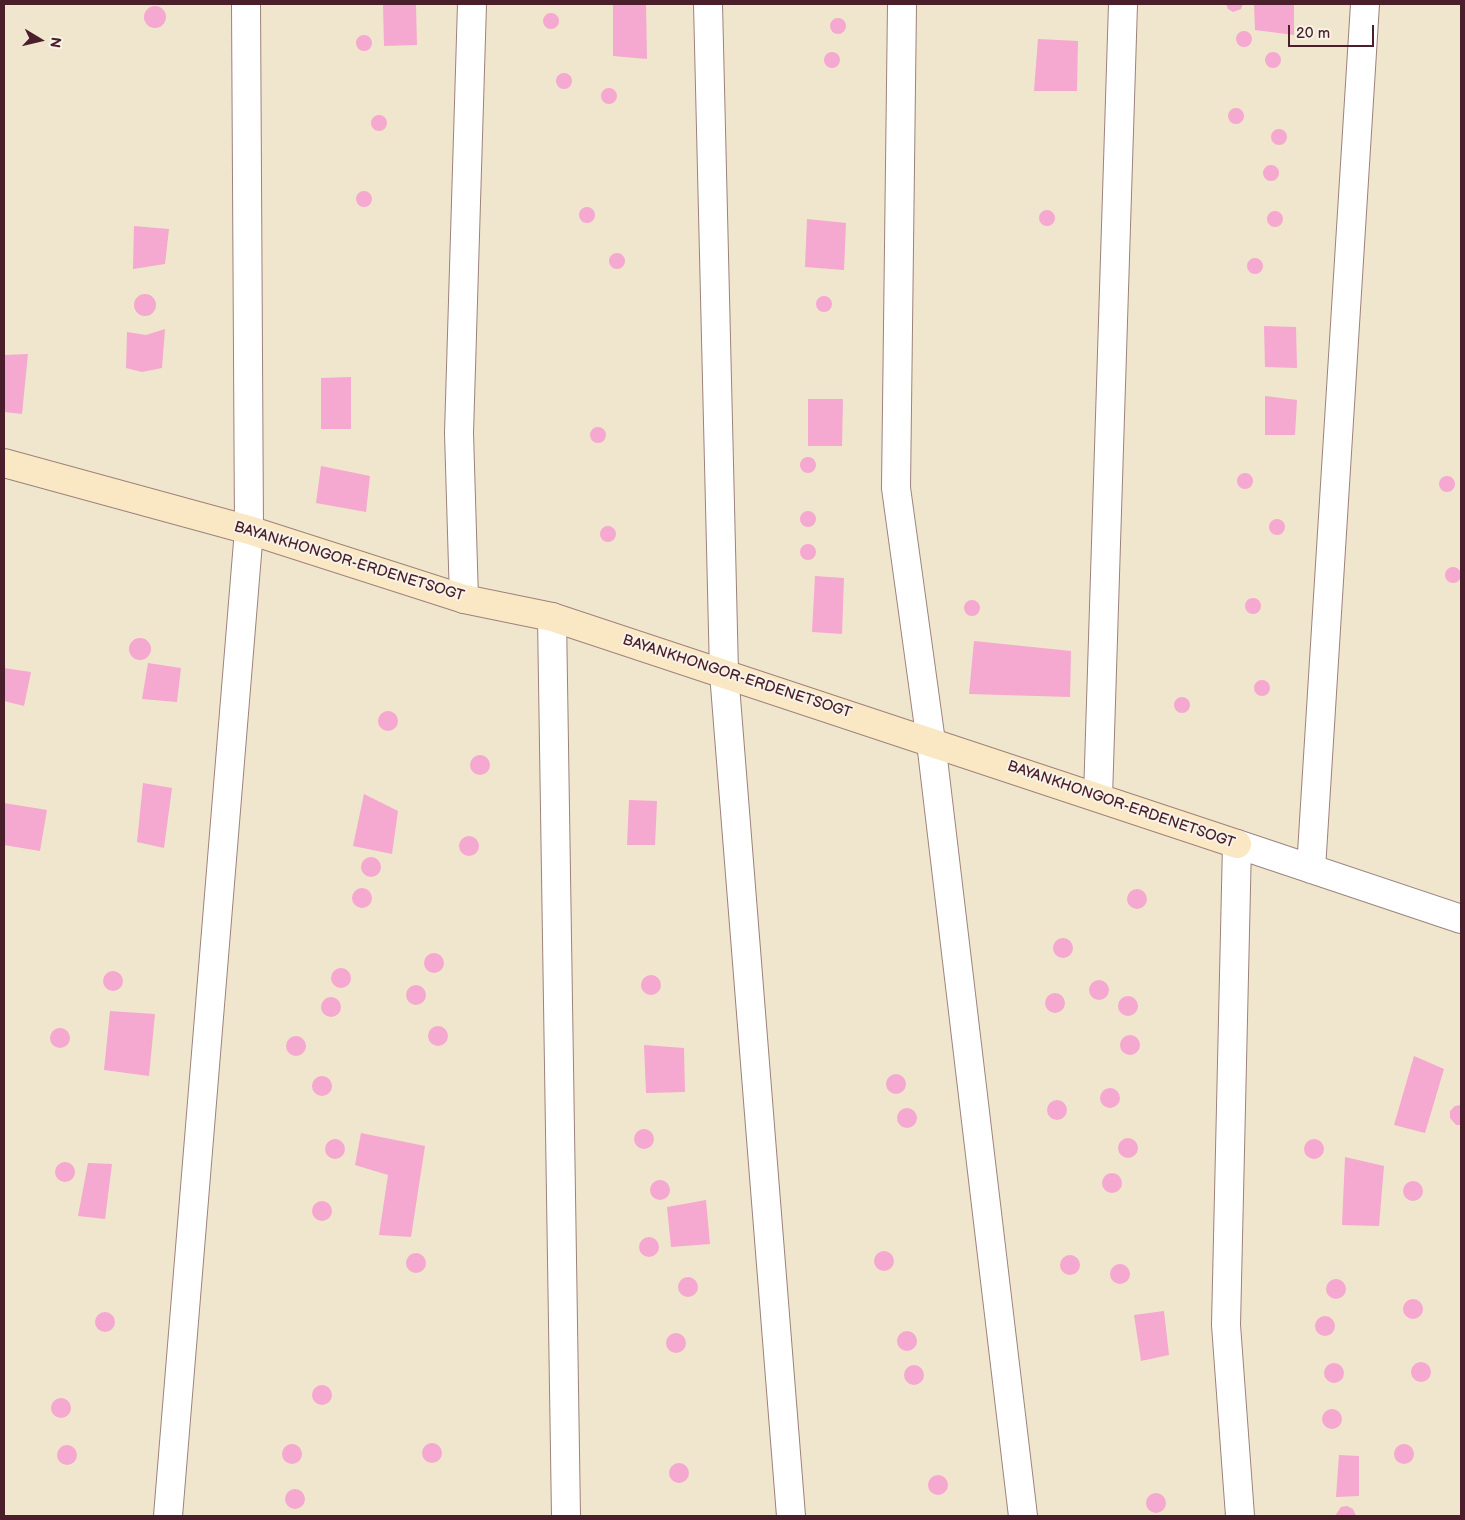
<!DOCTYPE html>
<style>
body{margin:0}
#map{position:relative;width:1465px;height:1520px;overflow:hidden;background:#f0e6cd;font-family:"Balsamiq Sans",sans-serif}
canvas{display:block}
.frame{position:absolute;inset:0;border:5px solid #4a1f2b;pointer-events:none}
.north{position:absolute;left:15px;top:15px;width:50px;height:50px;-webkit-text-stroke:4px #f7f3e8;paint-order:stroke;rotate:99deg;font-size:14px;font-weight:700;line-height:20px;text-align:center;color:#4a1f2b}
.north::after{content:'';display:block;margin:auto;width:18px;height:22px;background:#4a1f2b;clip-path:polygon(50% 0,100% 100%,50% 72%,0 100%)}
.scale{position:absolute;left:1288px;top:25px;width:86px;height:22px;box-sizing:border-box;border:2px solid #4a1f2b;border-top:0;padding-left:6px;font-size:15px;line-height:18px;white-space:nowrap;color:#4a1f2b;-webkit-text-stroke:4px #f7f3e8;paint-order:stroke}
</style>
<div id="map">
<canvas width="1465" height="1520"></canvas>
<div class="frame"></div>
<div class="north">N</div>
<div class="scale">20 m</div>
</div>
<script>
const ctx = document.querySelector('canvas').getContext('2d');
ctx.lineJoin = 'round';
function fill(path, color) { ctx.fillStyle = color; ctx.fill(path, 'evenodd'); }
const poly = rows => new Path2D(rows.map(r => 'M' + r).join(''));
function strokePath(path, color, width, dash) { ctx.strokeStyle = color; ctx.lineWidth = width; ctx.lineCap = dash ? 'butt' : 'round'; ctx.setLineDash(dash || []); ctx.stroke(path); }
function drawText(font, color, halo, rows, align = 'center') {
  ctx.font = font + ' "Balsamiq Sans",sans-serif'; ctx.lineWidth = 4; ctx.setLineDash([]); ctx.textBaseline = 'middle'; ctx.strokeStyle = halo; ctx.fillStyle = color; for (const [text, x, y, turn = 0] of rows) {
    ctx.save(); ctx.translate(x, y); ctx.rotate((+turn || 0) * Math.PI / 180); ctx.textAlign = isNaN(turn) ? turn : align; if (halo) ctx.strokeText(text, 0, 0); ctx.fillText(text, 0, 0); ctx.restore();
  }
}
fill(poly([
 [383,4,416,4,417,45,384,46],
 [613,4,646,4,647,59,613,56],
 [1226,4,1243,4,1241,9,1233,12,1228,9],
 [1254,4,1294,4,1294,35,1255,30],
 '144 17a11 11 0 1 1 22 0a11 11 0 1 1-22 0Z',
 '543 21a8 8 0 1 1 16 0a8 8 0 1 1-16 0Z',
 '830 26a8 8 0 1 1 16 0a8 8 0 1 1-16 0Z',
 '1236 39a8 8 0 1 1 16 0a8 8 0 1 1-16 0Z',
 '356 43a8 8 0 1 1 16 0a8 8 0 1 1-16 0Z',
 [1038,39,1078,41,1077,91,1034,91],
 '824 60a8 8 0 1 1 16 0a8 8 0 1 1-16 0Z',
 '1265 60a8 8 0 1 1 16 0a8 8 0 1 1-16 0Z',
 '556 81a8 8 0 1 1 16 0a8 8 0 1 1-16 0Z',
 '601 96a8 8 0 1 1 16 0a8 8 0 1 1-16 0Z',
 '1228 116a8 8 0 1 1 16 0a8 8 0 1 1-16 0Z',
 '371 123a8 8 0 1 1 16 0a8 8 0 1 1-16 0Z',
 '1271 137a8 8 0 1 1 16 0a8 8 0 1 1-16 0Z',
 '1263 173a8 8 0 1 1 16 0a8 8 0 1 1-16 0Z',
 '356 199a8 8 0 1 1 16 0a8 8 0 1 1-16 0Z',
 '579 215a8 8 0 1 1 16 0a8 8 0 1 1-16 0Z',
 '1039 218a8 8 0 1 1 16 0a8 8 0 1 1-16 0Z',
 '1267 219a8 8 0 1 1 16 0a8 8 0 1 1-16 0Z',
 [807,219,846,223,844,270,805,267],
 [134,226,169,229,165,264,133,269],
 '609 261a8 8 0 1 1 16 0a8 8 0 1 1-16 0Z',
 '1247 266a8 8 0 1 1 16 0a8 8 0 1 1-16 0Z',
 '134 305a11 11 0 1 1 22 0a11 11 0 1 1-22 0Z',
 '816 304a8 8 0 1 1 16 0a8 8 0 1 1-16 0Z',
 [1264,326,1296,327,1297,368,1265,367],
 [165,329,162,368,142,372,126,368,127,332,146,335],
 [28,354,22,414,4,412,4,355],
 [351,377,351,429,321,429,321,378],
 [1265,396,1297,400,1295,435,1265,435],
 [808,399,843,399,842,446,808,446],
 '590 435a8 8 0 1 1 16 0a8 8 0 1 1-16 0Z',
 '800 465a8 8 0 1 1 16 0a8 8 0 1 1-16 0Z',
 [321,466,370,476,366,512,316,503],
 '1237 481a8 8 0 1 1 16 0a8 8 0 1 1-16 0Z',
 '1439 484a8 8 0 1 1 16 0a8 8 0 1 1-16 0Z',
 '800 519a8 8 0 1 1 16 0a8 8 0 1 1-16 0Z',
 '1269 527a8 8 0 1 1 16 0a8 8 0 1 1-16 0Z',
 '600 534a8 8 0 1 1 16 0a8 8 0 1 1-16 0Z',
 '800 552a8 8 0 1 1 16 0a8 8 0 1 1-16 0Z',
 '1445 575a8 8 0 1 1 16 0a8 8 0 1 1-16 0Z',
 [815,576,844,578,842,634,812,632],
 '1245 606a8 8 0 1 1 16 0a8 8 0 1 1-16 0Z',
 '964 608a8 8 0 1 1 16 0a8 8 0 1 1-16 0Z',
 '129 649a11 11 0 1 1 22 0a11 11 0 1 1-22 0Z',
 [974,641,1071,651,1070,697,969,694],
 [148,663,181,668,177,702,142,699],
 [4,668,31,672,24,706,4,701],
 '1254 688a8 8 0 1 1 16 0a8 8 0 1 1-16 0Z',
 '1174 705a8 8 0 1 1 16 0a8 8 0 1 1-16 0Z',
 '378 721a10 10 0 1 1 20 0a10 10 0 1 1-20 0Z',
 '470 765a10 10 0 1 1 20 0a10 10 0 1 1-20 0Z',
 [143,783,172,788,164,848,137,842],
 [364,794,398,811,392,854,353,846],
 [629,800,657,801,655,845,627,845],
 [4,803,47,810,40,851,4,845],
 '459 846a10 10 0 1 1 20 0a10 10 0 1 1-20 0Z',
 '361 867a10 10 0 1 1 20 0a10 10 0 1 1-20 0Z',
 '352 898a10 10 0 1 1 20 0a10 10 0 1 1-20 0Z',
 '1127 899a10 10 0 1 1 20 0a10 10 0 1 1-20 0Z',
 '1053 948a10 10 0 1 1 20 0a10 10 0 1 1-20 0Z',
 '424 963a10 10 0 1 1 20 0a10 10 0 1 1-20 0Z',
 '331 978a10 10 0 1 1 20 0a10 10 0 1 1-20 0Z',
 '103 981a10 10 0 1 1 20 0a10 10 0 1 1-20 0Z',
 '641 985a10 10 0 1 1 20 0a10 10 0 1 1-20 0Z',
 '1089 990a10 10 0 1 1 20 0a10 10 0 1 1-20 0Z',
 '406 995a10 10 0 1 1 20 0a10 10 0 1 1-20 0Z',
 '1045 1003a10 10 0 1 1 20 0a10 10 0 1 1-20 0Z',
 '1118 1006a10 10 0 1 1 20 0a10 10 0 1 1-20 0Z',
 '321 1007a10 10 0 1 1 20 0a10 10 0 1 1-20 0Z',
 [110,1011,155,1014,149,1076,104,1070],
 '428 1036a10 10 0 1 1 20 0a10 10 0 1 1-20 0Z',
 '50 1038a10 10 0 1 1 20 0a10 10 0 1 1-20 0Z',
 '1120 1045a10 10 0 1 1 20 0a10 10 0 1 1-20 0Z',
 '286 1046a10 10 0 1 1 20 0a10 10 0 1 1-20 0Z',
 [644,1045,684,1048,685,1092,646,1093],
 [1414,1056,1444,1069,1425,1133,1394,1125],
 '886 1084a10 10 0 1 1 20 0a10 10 0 1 1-20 0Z',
 '312 1086a10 10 0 1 1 20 0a10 10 0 1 1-20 0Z',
 '1100 1098a10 10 0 1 1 20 0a10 10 0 1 1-20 0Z',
 '1047 1110a10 10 0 1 1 20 0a10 10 0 1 1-20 0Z',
 [1461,1105,1461,1125,1456,1125,1450,1118,1450,1111,1455,1106],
 '897 1118a10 10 0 1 1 20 0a10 10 0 1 1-20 0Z',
 '634 1139a10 10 0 1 1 20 0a10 10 0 1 1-20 0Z',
 [361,1133,425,1146,411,1237,379,1235,388,1175,355,1165],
 '1118 1148a10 10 0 1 1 20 0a10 10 0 1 1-20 0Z',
 '1304 1149a10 10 0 1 1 20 0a10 10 0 1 1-20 0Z',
 '325 1149a10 10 0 1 1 20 0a10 10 0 1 1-20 0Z',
 [1345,1157,1384,1166,1379,1226,1342,1225],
 '55 1172a10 10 0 1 1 20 0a10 10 0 1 1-20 0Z',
 [88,1163,112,1164,105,1219,78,1216],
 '1102 1183a10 10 0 1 1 20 0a10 10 0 1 1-20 0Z',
 '650 1190a10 10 0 1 1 20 0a10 10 0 1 1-20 0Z',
 '1403 1191a10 10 0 1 1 20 0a10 10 0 1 1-20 0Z',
 [706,1200,710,1244,671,1247,667,1207],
 '312 1211a10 10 0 1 1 20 0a10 10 0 1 1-20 0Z',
 '639 1247a10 10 0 1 1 20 0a10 10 0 1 1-20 0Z',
 '874 1261a10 10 0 1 1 20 0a10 10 0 1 1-20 0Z',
 '406 1263a10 10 0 1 1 20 0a10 10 0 1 1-20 0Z',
 '1060 1265a10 10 0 1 1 20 0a10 10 0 1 1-20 0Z',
 '1110 1274a10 10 0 1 1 20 0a10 10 0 1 1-20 0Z',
 '678 1287a10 10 0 1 1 20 0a10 10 0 1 1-20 0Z',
 '1326 1289a10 10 0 1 1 20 0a10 10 0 1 1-20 0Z',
 '1403 1309a10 10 0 1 1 20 0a10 10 0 1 1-20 0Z',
 [1164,1311,1169,1355,1141,1361,1134,1315],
 '95 1322a10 10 0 1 1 20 0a10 10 0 1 1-20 0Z',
 '1315 1326a10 10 0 1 1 20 0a10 10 0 1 1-20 0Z',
 '897 1341a10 10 0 1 1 20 0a10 10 0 1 1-20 0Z',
 '666 1343a10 10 0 1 1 20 0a10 10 0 1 1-20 0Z',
 '1411 1372a10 10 0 1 1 20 0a10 10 0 1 1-20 0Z',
 '1324 1373a10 10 0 1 1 20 0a10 10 0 1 1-20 0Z',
 '904 1375a10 10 0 1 1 20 0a10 10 0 1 1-20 0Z',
 '312 1395a10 10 0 1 1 20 0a10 10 0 1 1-20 0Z',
 '51 1408a10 10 0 1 1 20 0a10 10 0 1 1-20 0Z',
 '1322 1419a10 10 0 1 1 20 0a10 10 0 1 1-20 0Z',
 '422 1453a10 10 0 1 1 20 0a10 10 0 1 1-20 0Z',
 '1394 1454a10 10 0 1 1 20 0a10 10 0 1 1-20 0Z',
 '282 1454a10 10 0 1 1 20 0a10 10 0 1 1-20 0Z',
 '57 1455a10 10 0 1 1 20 0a10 10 0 1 1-20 0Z',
 [1339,1455,1359,1456,1359,1496,1336,1497],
 '669 1473a10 10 0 1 1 20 0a10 10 0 1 1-20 0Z',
 '928 1485a10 10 0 1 1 20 0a10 10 0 1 1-20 0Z',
 '285 1499a10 10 0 1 1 20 0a10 10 0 1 1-20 0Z',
 '1146 1503a10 10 0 1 1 20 0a10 10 0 1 1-20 0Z',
 [1347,1506,1353,1509,1356,1516,1335,1516,1341,1507]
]), '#f5a8d0');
const street = poly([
 [708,4,724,673,791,1516],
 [902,4,896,488,931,742,1023,1516],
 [464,599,459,433,472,4],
 [552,617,566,1516],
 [1098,797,1123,4],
 [1311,869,1365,4],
 [168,1516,249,530,246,4],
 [1240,1516,1226,1325,1237,844,1461,919]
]);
const secondary = poly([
 [4,463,249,530,464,599,552,617,1237,844]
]);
strokePath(street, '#9d827c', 30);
strokePath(secondary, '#9d827c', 30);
strokePath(street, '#fff', 28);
strokePath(secondary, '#fae7c3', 28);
drawText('15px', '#4a1f2b', '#f7f3e8', [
 ["BAYANKHONGOR-ERDENETSOGT",349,562,17],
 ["BAYANKHONGOR-ERDENETSOGT",737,677,18],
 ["BAYANKHONGOR-ERDENETSOGT",1121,805,19]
]);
</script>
